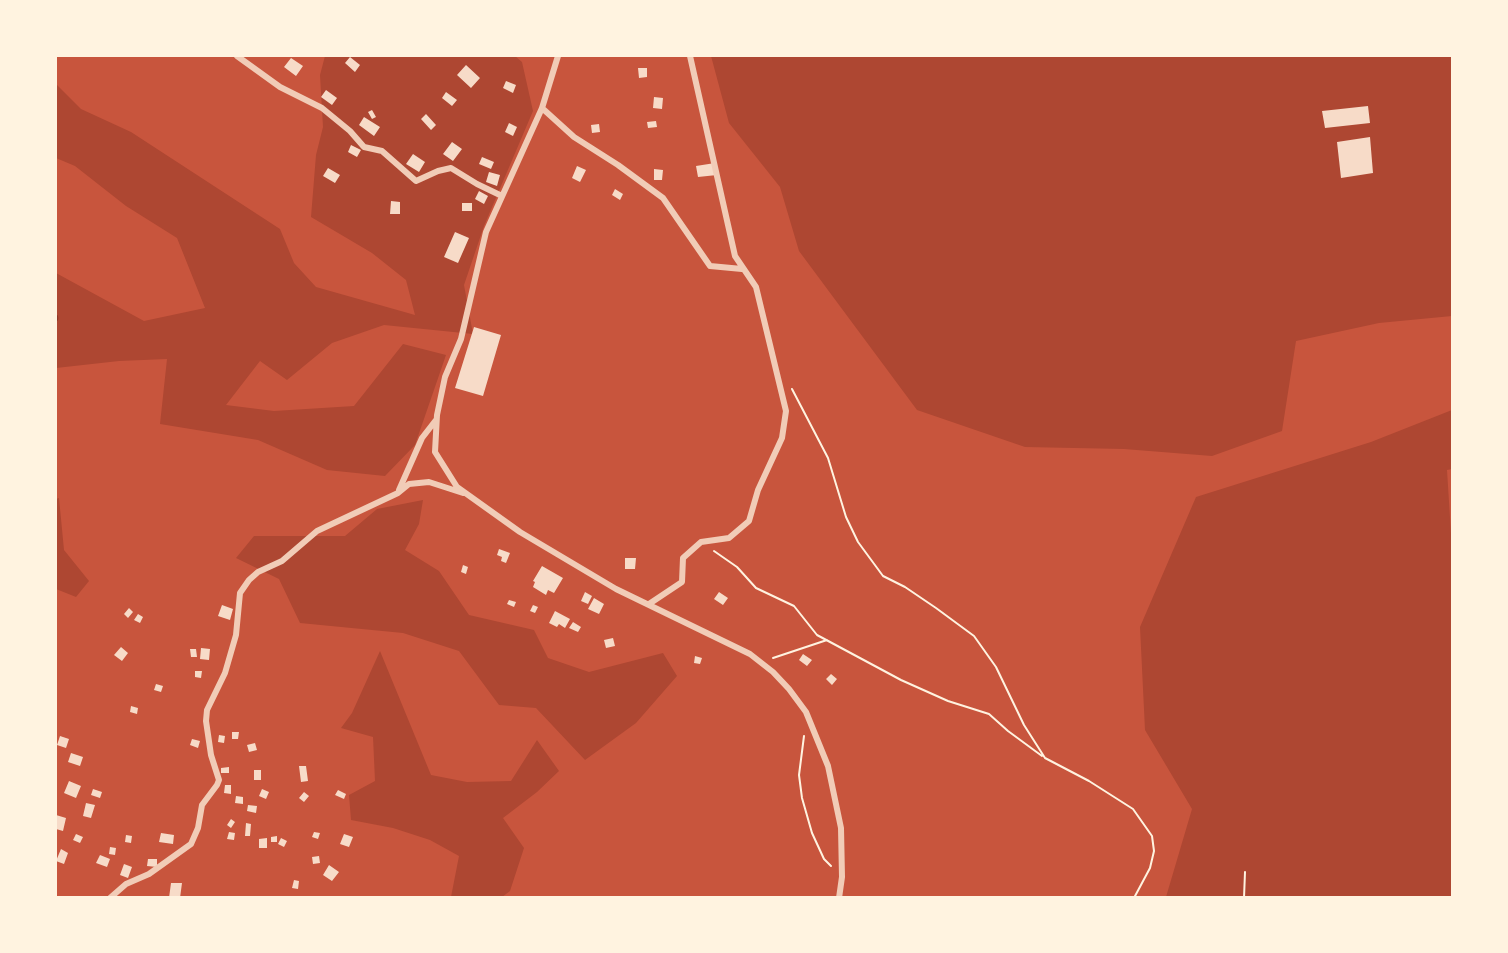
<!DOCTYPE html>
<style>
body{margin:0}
#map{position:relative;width:1508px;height:953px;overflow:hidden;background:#c8553d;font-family:Overpass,sans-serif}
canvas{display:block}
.frame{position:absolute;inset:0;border:57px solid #fff3e0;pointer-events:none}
</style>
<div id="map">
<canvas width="1508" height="953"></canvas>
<div class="frame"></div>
</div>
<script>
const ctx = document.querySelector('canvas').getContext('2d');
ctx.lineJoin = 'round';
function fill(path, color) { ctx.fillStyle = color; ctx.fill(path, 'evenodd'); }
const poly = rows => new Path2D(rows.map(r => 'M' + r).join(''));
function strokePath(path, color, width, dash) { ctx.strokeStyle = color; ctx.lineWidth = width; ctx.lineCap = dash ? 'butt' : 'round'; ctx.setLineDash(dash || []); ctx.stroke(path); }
fill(poly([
 [325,56,515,56,522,62,533,111,484,226,464,285,473,334,384,325,332,343,287,380,260,361,226,405,274,411,354,406,403,344,446,355,415,445,385,476,327,470,258,440,160,424,167,359,119,361,56,368,56,273,144,321,205,308,177,238,126,206,75,166,56,158,56,84,81,109,131,132,280,229,294,263,316,287,415,315,406,280,372,253,311,217,316,155,323,127,320,75],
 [711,56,1452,56,1452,316,1379,323,1296,341,1282,431,1212,456,1124,449,1025,447,917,410,799,251,780,187,729,123],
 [1452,410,1452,469,1447,470,1452,550,1452,897,1166,897,1192,809,1145,730,1140,627,1196,497,1371,442],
 [59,498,64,550,89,581,76,597,56,589,56,499],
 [423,500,419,524,405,550,439,571,469,615,534,630,548,658,589,672,663,653,677,676,636,723,585,760,536,708,499,705,459,651,403,633,300,623,279,579,236,558,254,536,345,536,377,509],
 [380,651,431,775,467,782,511,781,537,740,559,771,537,792,503,818,524,848,510,891,502,897,451,897,459,856,430,840,393,828,351,820,349,795,375,781,373,737,341,728,352,713]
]), '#ae4732');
strokePath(poly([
 [56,317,56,319]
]), '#8f3625', 4.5);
fill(poly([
 [350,57,360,65,355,72,345,63],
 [291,58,303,66,296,76,284,67],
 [466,65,480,78,471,88,457,75],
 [638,68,647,68,647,77,639,78],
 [506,81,516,85,513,93,503,88],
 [326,90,337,98,332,105,321,97],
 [446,92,457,100,452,106,442,98],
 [654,97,663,98,662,109,653,108],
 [1368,106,1370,123,1325,128,1322,111],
 [372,110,376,117,372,119,368,112],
 [426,114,436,125,431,130,421,119],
 [364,117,380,127,374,136,359,125],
 [656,121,657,127,648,128,647,122],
 [509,123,517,127,513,136,505,132],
 [599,124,600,132,592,133,591,125],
 [1370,137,1373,173,1341,178,1337,142],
 [452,142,462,149,453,161,443,154],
 [351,145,361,150,357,157,348,152],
 [413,154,425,162,419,172,406,164],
 [482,157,494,162,491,169,479,164],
 [715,163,717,175,698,177,696,166],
 [577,166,586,170,580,182,572,178],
 [328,168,340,175,335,183,323,176],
 [654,169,663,170,662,180,654,180],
 [489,172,500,175,497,186,486,182],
 [615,189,623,194,620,200,612,195],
 [479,191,488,196,484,204,475,199],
 [391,201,400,202,400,214,390,214],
 [462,203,472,203,472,211,462,211],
 [455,232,469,238,458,263,444,257],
 [474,327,501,335,483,396,455,388],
 [499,549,510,553,506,563,501,561,502,557,497,555],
 [625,558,636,558,635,569,625,569],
 [463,565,468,567,466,574,461,572],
 [542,566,563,578,554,593,548,590,546,595,533,587,535,582,533,581],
 [585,592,592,596,588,604,581,601],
 [719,592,728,598,723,605,714,599],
 [594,598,604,604,599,614,588,609],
 [509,600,516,602,514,607,507,604],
 [222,605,233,609,230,620,218,616],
 [533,605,538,607,535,613,530,611],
 [129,608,133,612,128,618,124,614],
 [555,611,570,619,565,628,559,624,557,627,549,623],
 [138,614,143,617,140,623,134,620],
 [573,622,581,627,578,632,569,628],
 [613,638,615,646,606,648,604,640],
 [121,647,128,653,122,661,114,655],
 [201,648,210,649,209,660,200,659],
 [190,649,196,649,197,657,191,657],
 [803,654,812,660,807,666,799,660],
 [695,656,702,658,700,664,694,663],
 [195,671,202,671,201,678,195,677],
 [831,674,837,679,832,685,826,679],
 [156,684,163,686,161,692,154,690],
 [131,706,138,708,137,714,130,712],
 [232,732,239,732,238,739,232,739],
 [219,735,225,736,224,743,218,742],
 [60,736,69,739,66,748,57,745],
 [192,739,200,741,198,748,190,745],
 [255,743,257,750,249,752,247,745],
 [71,753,83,757,80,766,68,762],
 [299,766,306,766,308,781,301,782],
 [229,767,229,773,221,773,221,768],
 [254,770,261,770,261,780,254,780],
 [69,781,81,786,76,798,64,793],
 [225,785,231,785,231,794,224,793],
 [93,789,102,792,100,798,91,795],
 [262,789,269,792,266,799,259,796],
 [338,790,346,794,344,799,335,795],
 [304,792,309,796,304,802,299,798],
 [236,796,243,797,243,804,235,803],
 [86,803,95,805,91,818,83,816],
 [248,805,257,806,256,813,247,811],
 [56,815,66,818,63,831,56,829],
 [231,819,235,822,231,828,227,825],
 [246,823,251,824,250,836,245,836],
 [229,832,235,833,234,840,227,839],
 [314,832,320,833,318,839,312,837],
 [161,833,174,835,173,844,159,842],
 [76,834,83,837,80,843,73,840],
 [344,834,353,837,349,847,340,844],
 [126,835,132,836,131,843,125,842],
 [277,836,277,842,271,842,271,837],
 [267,838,267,848,259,848,259,839],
 [281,838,287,841,284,847,278,844],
 [110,847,116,848,115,855,109,854],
 [61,849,68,853,64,864,56,861],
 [100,855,110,859,107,867,96,863],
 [319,856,320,863,313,864,312,857],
 [148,859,157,859,157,867,147,866],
 [124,864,132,867,128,878,120,875],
 [329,865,339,872,332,881,323,875],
 [294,880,299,881,298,889,292,888],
 [171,883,182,883,180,898,169,898]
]), '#f7dbc8');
strokePath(poly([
 [792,389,828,458,846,517,858,542,883,576,905,587,936,608,974,636,996,667,1024,725,1045,758,1089,781,1133,809,1152,836,1154,851,1150,868,1134,898],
 [714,551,737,567,756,588,794,606,817,635,901,680,948,701,989,714,1008,731,1042,756],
 [773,658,827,640],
 [804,736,799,775,802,798,812,833,824,859,831,866],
 [1244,898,1245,872]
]), '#fff3e0', 2);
strokePath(poly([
 [237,56,280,87,322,108,350,131,364,147,382,151,416,181,438,171,451,168,477,184,502,196],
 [558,56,542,108,486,232,461,339,445,377,437,415,435,452,457,487,520,532,616,589,750,654,773,672,789,689,806,712,828,766,841,828,842,877,839,898],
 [542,108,574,137,618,165,663,198,710,266,742,269],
 [399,490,422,438,436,420],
 [649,604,682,582,683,558,701,542,729,538,749,521,758,490,782,438,786,411,756,287,735,256,690,56],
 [110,898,126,884,149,874,191,844,198,828,202,805,217,785,219,780,211,755,206,721,207,710,225,673,236,635,240,593,249,580,258,572,282,561,317,531,398,493,409,484,429,482,463,493]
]), '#f1ccb7', 6);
</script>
